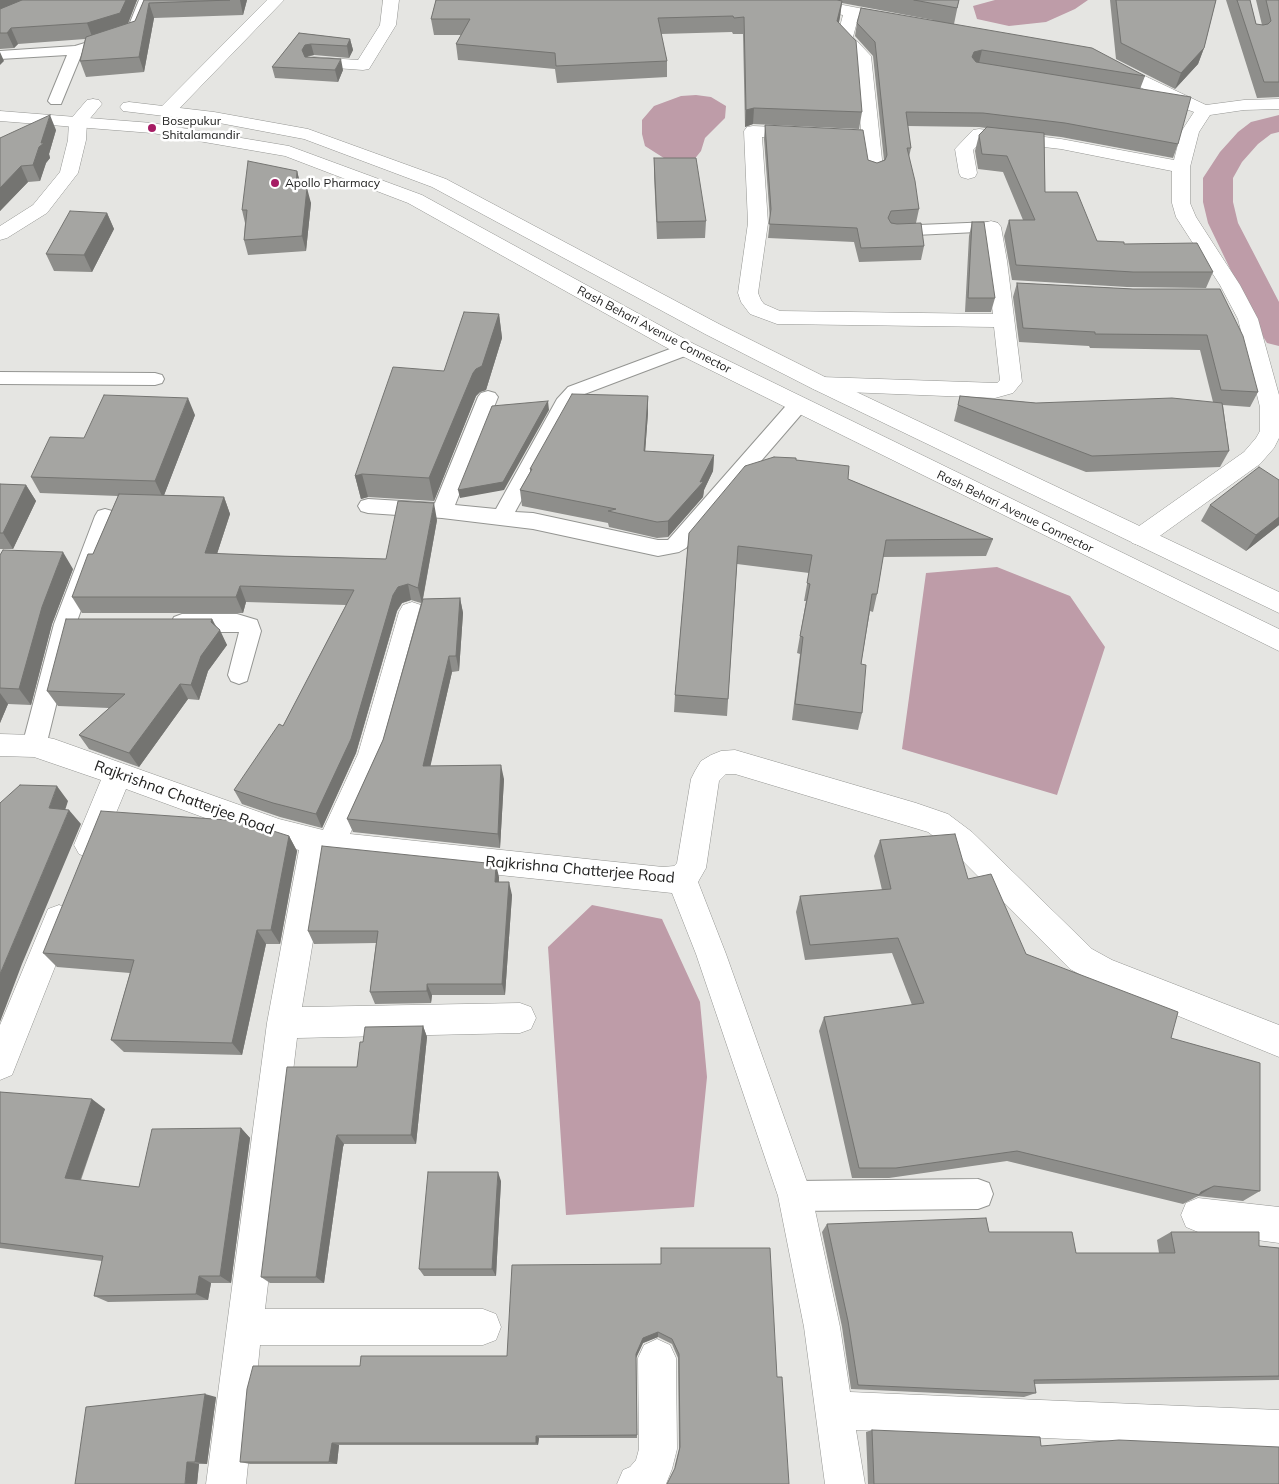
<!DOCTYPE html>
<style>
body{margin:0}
canvas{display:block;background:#e5e5e2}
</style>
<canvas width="1279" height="1484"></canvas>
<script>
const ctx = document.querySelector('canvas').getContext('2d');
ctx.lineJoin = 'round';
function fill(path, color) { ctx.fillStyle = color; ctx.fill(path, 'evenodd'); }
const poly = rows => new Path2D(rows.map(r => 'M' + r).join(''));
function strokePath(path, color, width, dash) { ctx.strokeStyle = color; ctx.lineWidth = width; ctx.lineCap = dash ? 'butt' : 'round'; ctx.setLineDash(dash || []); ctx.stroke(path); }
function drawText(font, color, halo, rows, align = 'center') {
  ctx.font = font + ' Mulish,sans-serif'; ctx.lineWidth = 5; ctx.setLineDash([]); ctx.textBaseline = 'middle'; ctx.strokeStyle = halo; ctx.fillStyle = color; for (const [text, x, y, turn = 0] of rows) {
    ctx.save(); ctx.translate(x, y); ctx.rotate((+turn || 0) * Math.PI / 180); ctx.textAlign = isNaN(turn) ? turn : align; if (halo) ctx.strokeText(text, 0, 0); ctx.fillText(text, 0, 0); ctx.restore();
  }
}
fill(poly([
 [995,0,1088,0,1075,9,1046,22,1009,26,977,19,973,6],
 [696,95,711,97,726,106,725,118,705,138,701,151,693,161,667,160,645,146,642,134,642,120,654,106,681,96],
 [997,567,1070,596,1105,647,1057,795,902,749,926,573],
 [592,905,662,919,700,1002,707,1077,694,1207,566,1215,548,947]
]), '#be9ca8');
fill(poly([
 [1279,115,1279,132,1271,134,1258,144,1242,162,1233,178,1233,202,1238,223,1279,302,1279,346,1267,343,1262,335,1208,223,1203,202,1203,178,1220,152,1238,132,1251,122,1279,115]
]), '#be9ca8');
const lane = poly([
 [139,0,153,0,138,36,82,53,61,104,51,104,48,101,67,55,0,59,0,51,75,46,127,30,139,0],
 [991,222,997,223,999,227,997,231,895,236,889,235,887,231,889,227,895,226,991,222],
 [686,343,693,345,695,349,693,353,582,395,575,403,515,512,533,513,658,540,668,540,791,400,798,399,805,400,808,405,805,410,686,548,679,552,658,556,533,529,442,518,368,513,361,511,358,506,361,501,368,499,435,503,478,397,481,393,488,391,495,393,498,397,455,505,496,509,557,399,568,387,686,343],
 [0,372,155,373,162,375,164,379,162,383,155,385,0,384,0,372],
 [105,509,112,511,115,516,76,624,46,746,42,753,34,756,26,753,22,746,54,624,95,516,98,511,105,509],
 [182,614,237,614,257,620,261,631,247,681,239,684,231,681,228,675,239,632,182,632,174,629,171,623,174,617,182,614],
 [978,1179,989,1183,993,1194,989,1205,978,1209,795,1211,784,1207,780,1196,784,1185,795,1181,978,1179]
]);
const street = poly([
 [267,0,284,0,173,115,167,116,161,115,158,111,161,107,267,0],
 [383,0,399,0,396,25,369,69,363,70,308,66,306,62,308,58,314,57,358,60,380,25,383,0],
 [802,0,817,0,895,15,901,17,903,20,901,23,895,25,858,18,853,37,871,56,883,169,881,173,874,175,867,173,865,169,862,142,762,137,768,223,758,293,761,300,764,304,780,311,993,314,981,227,984,223,991,221,998,223,1001,227,1007,261,1022,382,1013,393,995,398,821,391,813,389,810,384,813,379,821,377,997,383,1000,380,994,327,777,324,750,314,741,302,738,293,748,223,744,131,747,127,753,126,861,131,855,57,837,38,843,15,799,7,797,4,802,0],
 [1111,60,1206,105,1244,100,1279,99,1279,109,1244,110,1210,115,1199,132,1190,167,1190,203,1196,217,1240,285,1258,319,1279,395,1279,438,1274,448,1260,464,1150,543,1141,546,1132,543,1129,537,1132,531,1244,452,1256,438,1260,431,1260,407,1238,319,1220,285,1176,217,1172,203,1172,171,1061,149,983,140,973,150,977,173,975,177,968,179,961,177,959,173,955,149,973,130,979,129,1061,139,1174,160,1181,132,1194,112,1175,105,1105,69,1103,65,1105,61,1111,60],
 [93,99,99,100,102,104,87,122,86,140,78,173,47,213,7,238,0,240,0,226,33,205,60,172,68,140,69,121,87,100,93,99],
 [412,602,421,605,425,612,386,754,350,834,663,867,674,866,677,863,691,779,695,771,701,761,711,755,721,751,735,750,916,803,948,814,972,832,1092,949,1112,960,1279,1025,1279,1057,1090,980,1070,969,952,850,928,832,735,774,726,774,719,781,706,868,698,882,726,954,812,1196,840,1327,850,1392,1279,1410,1279,1448,856,1430,865,1484,825,1484,804,1327,778,1196,696,954,672,893,327,857,302,1007,520,1003,531,1007,536,1018,531,1029,520,1033,297,1038,265,1309,483,1309,496,1314,501,1327,496,1340,483,1345,260,1345,246,1484,206,1484,267,1023,299,850,279,845,126,789,99,854,89,858,79,854,74,845,101,780,34,757,0,756,0,734,34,735,54,739,279,819,323,830,358,754,399,612,403,605,412,602],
 [59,905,70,909,74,919,12,1075,0,1080,0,1025,48,909,59,905],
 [1198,1198,1279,1207,1279,1243,1198,1232,1186,1227,1181,1215,1186,1203,1198,1198],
 [657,1339,670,1345,676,1358,677,1449,672,1469,666,1484,617,1484,623,1470,630,1467,636,1460,639,1449,638,1358,644,1345,657,1339]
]);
const primary = poly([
 [129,102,214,112,308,129,446,179,719,324,829,379,1279,592,1279,613,813,389,705,334,432,187,304,139,214,122,123,111,120,107,123,103,129,102],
 [0,111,152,123,289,146,422,195,694,344,1279,629,1279,651,678,354,408,203,285,156,152,133,0,121,0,111]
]);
strokePath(lane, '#949592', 2);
strokePath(street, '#949592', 1);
strokePath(primary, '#949592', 1);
fill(lane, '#fff');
fill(street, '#fff');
fill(primary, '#fff');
fill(poly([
 [0,0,137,0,128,24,135,21,144,0,247,0,243,15,154,18,144,72,86,77,80,61,85,39,18,44,14,48,0,49],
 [436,0,959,0,954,24,1145,76,1140,89,1178,144,1173,158,1061,137,1044,135,1045,192,1097,241,1124,244,1213,272,1206,288,1127,287,1012,280,1004,236,1009,220,1023,220,1003,172,978,169,975,151,979,135,986,128,979,127,907,126,911,148,909,157,919,209,916,223,924,246,921,260,859,262,854,242,768,238,770,220,764,139,765,125,877,163,884,160,873,56,855,36,857,23,933,20,842,3,839,23,862,112,859,129,753,124,745,127,743,34,733,34,732,32,661,34,667,61,667,77,557,83,555,69,458,60,456,44,461,35,434,35,431,19],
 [1110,0,1216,0,1204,48,1198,64,1175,89,1116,59],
 [1226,0,1250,0,1256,24,1262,25,1256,0,1279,0,1279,97,1257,98],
 [299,33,350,39,353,50,349,58,314,55,307,57,343,70,338,82,275,78,272,67],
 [56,130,49,154,50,158,46,163,40,181,28,182,0,211,0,138],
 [654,158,706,221,705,238,657,239,654,175],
 [297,171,301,189,311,203,306,251,248,255,244,240,245,223,242,210],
 [107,213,114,229,92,272,54,271,46,254],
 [972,222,995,298,991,312,965,312,969,236],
 [1017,283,1133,289,1220,289,1258,392,1250,407,1223,405,1229,451,1220,467,1086,472,954,421,960,396,1036,403,1213,402,1200,350,1090,348,1089,346,1019,342,1013,297],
 [499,314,502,338,486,390,480,392,476,396,434,501,368,497,361,499,355,476],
 [648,396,648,413,645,451,714,455,713,471,704,490,703,497,668,537,657,538,609,527,608,523,522,506,520,490,530,472,530,469],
 [195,415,164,495,224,497,230,514,217,554,386,559,437,520,423,599,460,598,463,613,459,671,452,672,430,766,504,779,500,848,353,832,347,819,383,740,421,603,411,600,402,603,397,611,356,753,322,828,280,817,242,804,234,790,283,726,346,605,246,602,243,613,82,613,72,597,93,554,118,496,40,493,31,477,84,438],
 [796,460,848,479,993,539,986,556,883,557,877,594,873,612,870,611,861,664,862,713,858,730,792,720,800,654,797,653,806,601,804,601,809,573,737,564,727,716,674,712,675,695,689,533],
 [1279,480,1279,525,1246,551,1201,521,1210,505],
 [0,484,26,485,36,501,13,549,0,549],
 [0,555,73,569,52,624,31,705,8,704,0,723],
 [212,619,227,645,208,671,199,700,188,699,139,767,89,749,79,735,109,708,58,706,47,691],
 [289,836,297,851,280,944,266,944,242,1055,124,1052,111,1040,130,973,57,967,43,953],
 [880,840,968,879,1026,954,1171,1038,1260,1191,1243,1201,1198,1196,1183,1204,1007,1161,889,1178,852,1178,819,1031,824,1017,912,1005,892,953,805,960,796,912,800,896,882,890,874,856],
 [499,877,499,882,512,895,505,995,432,995,431,1003,375,1004,370,992,376,943,314,944,308,931],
 [423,1026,427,1037,416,1144,344,1144,343,1147,324,1283,270,1283,261,1277,357,1067,363,1042],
 [0,1092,105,1109,81,1180,139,1187,241,1128,250,1138,231,1283,211,1283,208,1300,108,1302,94,1296,102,1261,0,1248],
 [501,1181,496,1276,424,1276,419,1269],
 [827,1224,989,1232,1076,1253,1159,1253,1157,1240,1171,1232,1259,1246,1279,1248,1279,1380,1034,1384,1036,1393,1024,1397,851,1389,842,1327,822,1232],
 [661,1248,770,1248,674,1469,679,1449,678,1358,672,1344,658,1337,643,1343,636,1358,637,1438,539,1438,538,1445,339,1445,337,1464,250,1464,240,1462,360,1366,507,1356,661,1264],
 [216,1397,207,1464,199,1464,197,1484,86,1407],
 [872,1430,1041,1446,1279,1484,868,1484,866,1432]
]), '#8e8e8b');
fill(poly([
 [0,0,33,0,0,15],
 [126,0,137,0,126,28,93,39,87,23],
 [240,0,247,0,243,15],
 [842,1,840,17,835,38,837,21],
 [149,3,154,18,144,72,139,57],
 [11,28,18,44,14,48,7,33],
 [350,39,353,50,349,58,347,46],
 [311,44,314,55,308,56,304,61,302,50,305,45],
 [1204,48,1198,64,1175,89,1181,73],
 [982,50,979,63,971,65,972,57,974,52],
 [0,52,4,61,0,65],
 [341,59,343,70,338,82,335,70],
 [754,108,753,124,745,127,746,110],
 [50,115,56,130,49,154,50,158,46,163,40,181,33,165],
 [21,166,28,182,0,211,0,188],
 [297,171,301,186,300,204,296,189],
 [307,188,311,203,306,251,302,236],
 [107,213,114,229,92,272,84,255],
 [499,314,502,338,486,390,480,392,476,396,434,501,429,478,473,373],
 [648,396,648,413,644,467,644,451],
 [188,398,195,415,163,498,155,481],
 [548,401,549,410,504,490,460,498,458,490],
 [714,455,713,471,704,490,703,497,668,537,668,521,700,482],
 [362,474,368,497,361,499,355,476],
 [26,485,36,501,13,549,3,533],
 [224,497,230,514,212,569,205,553],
 [434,503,437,520,422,603,418,588],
 [1279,517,1279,525,1246,551,1256,535],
 [63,552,73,569,52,624,31,705,19,689,42,607],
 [408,584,411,600,402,603,397,611,356,753,322,828,316,814,393,595,398,587],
 [240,586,246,602,243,613,236,597],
 [460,598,463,613,459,671,456,656],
 [212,619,218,632,220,630,227,645,208,671,199,700,191,685],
 [449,656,452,672,427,781,423,766],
 [180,684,188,699,139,767,129,753],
 [0,693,8,704,0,723],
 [501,765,504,779,500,848,498,834],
 [57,786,68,801,61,823,49,808],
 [69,810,81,824,22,964,0,1022,0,974],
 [289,836,297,851,280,944,271,930],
 [496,864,499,877,498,895,495,882],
 [509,882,512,895,505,995,502,984],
 [257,930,266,944,242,1055,232,1043],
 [427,984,432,995,431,1003,427,991],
 [423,1026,427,1037,416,1144,411,1135],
 [92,1099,105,1109,78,1186,65,1178],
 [241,1128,250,1138,231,1283,220,1276],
 [337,1135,344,1144,343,1147,324,1283,316,1277,336,1138],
 [498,1172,501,1181,496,1276,492,1269],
 [1214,1186,1198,1196,1195,1197,1199,1195,1201,1192],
 [199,1276,211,1283,208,1300,196,1294],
 [658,1332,658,1337,643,1343,636,1358,637,1438,636,1354,643,1338],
 [205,1394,216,1397,207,1464,195,1462],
 [536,1436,539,1438,538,1445,536,1443],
 [332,1443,339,1445,337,1464,329,1462],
 [187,1462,199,1464,197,1484,185,1484]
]), '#747471');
const building = poly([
 [22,0,126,0,120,13,87,23,11,28,7,33,0,33,0,9,22,0],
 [144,0,230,0,149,3,139,57,80,61,86,37,135,21,144,0],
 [436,0,837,0,842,1,837,21,856,41,862,112,754,108,746,110,744,17,734,18,733,16,658,18,667,61,556,66,555,53,456,44,470,19,431,19,436,0],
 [914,0,959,0,957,8,914,0],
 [1116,0,1216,0,1204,48,1181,73,1121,43,1116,0],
 [1237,0,1250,0,1256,24,1263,25,1268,24,1271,21,1266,0,1279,0,1279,82,1264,82,1237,0],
 [861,8,1092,48,1145,76,982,50,974,52,972,57,976,62,1191,97,1178,144,1065,123,983,113,906,112,911,148,907,148,915,181,919,209,891,211,888,218,891,223,897,224,921,223,924,246,861,248,857,228,769,224,771,209,765,125,863,130,868,160,877,163,885,160,887,155,875,42,857,23,861,8],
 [299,33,350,39,347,46,311,44,305,45,302,50,305,57,341,59,335,70,272,67,299,33],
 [50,115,41,143,44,143,39,147,33,165,21,166,0,188,0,138,50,115],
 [987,127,1044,133,1045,192,1077,192,1097,241,1124,242,1124,244,1197,243,1213,272,1133,272,1016,265,1009,220,1035,220,1007,156,982,154,979,135,987,127],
 [654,158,696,158,706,221,657,222,654,158],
 [248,161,297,171,296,189,307,188,302,236,244,240,247,210,242,210,248,161],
 [70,211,107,213,84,255,46,254,70,211],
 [972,222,984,222,995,298,968,298,972,222],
 [1017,283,1133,289,1220,289,1243,336,1258,392,1221,390,1207,335,1095,334,1095,332,1023,328,1017,283],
 [464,312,499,314,482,366,476,369,473,373,429,478,362,474,355,476,393,367,444,371,464,312],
 [572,394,648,396,644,451,714,455,700,482,704,481,668,521,657,522,608,511,616,509,520,490,532,469,530,469,572,394],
 [104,395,188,398,155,481,31,477,50,437,84,438,104,395],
 [960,396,1036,403,1172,398,1222,403,1229,451,1092,456,958,405,960,396],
 [548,401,503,482,458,490,492,406,548,401],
 [774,457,796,458,796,460,849,466,848,479,993,539,886,540,877,594,872,594,861,664,866,665,862,713,795,704,803,637,800,636,810,584,807,583,812,555,738,546,728,699,675,695,689,533,745,466,774,457],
 [1259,467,1279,480,1279,517,1256,535,1210,505,1259,467],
 [0,484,26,485,3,533,0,533,0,484],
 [119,494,224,497,205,553,277,556,386,559,398,501,434,503,418,588,408,584,398,587,393,595,351,739,316,814,273,803,234,790,279,724,283,726,354,590,240,586,236,597,72,597,88,554,93,554,119,494],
 [3,550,63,552,42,607,19,689,0,688,0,555,3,550],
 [460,598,456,656,449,656,423,766,501,765,498,834,347,819,383,740,423,599,460,598],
 [66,619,212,619,211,622,220,630,201,656,191,685,180,684,129,753,79,735,125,694,47,691,66,619],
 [20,785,57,786,49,808,69,810,0,974,0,803,20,785],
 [101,811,242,821,289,836,271,930,257,930,232,1043,111,1040,134,960,43,953,101,811],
 [955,834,968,879,991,874,1026,954,1178,1012,1171,1038,1260,1063,1260,1191,1214,1186,1201,1192,1199,1195,1017,1151,896,1168,859,1168,824,1017,924,1003,898,938,810,945,800,896,891,889,880,840,955,834],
 [322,846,496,864,495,882,509,882,502,984,427,984,427,991,370,992,378,931,308,931,322,846],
 [423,1026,411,1135,337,1135,336,1138,316,1277,261,1277,287,1067,357,1067,360,1042,363,1042,365,1027,423,1026],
 [0,1092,92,1099,65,1178,139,1187,152,1129,241,1128,220,1276,199,1276,196,1294,94,1296,103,1256,0,1243,0,1092],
 [428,1172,498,1172,492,1269,419,1269,428,1172],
 [986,1218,989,1232,1072,1232,1076,1253,1175,1253,1171,1232,1259,1232,1259,1246,1279,1248,1279,1376,1034,1380,1036,1393,858,1385,848,1321,827,1224,986,1218],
 [661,1248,770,1248,777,1377,782,1377,789,1484,667,1484,675,1468,680,1447,679,1354,672,1339,658,1332,643,1338,636,1354,637,1435,536,1436,536,1443,332,1443,329,1462,240,1462,247,1389,253,1366,360,1366,361,1356,507,1356,512,1265,661,1264,661,1248],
 [205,1394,195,1462,187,1462,185,1484,75,1484,86,1407,205,1394],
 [872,1430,1040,1437,1041,1446,1119,1440,1279,1447,1279,1484,874,1484,872,1430]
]);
fill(building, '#a5a5a2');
strokePath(building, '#747471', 1);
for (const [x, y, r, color] of [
 [152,128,5,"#a61c64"],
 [275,183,5,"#a61c64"]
]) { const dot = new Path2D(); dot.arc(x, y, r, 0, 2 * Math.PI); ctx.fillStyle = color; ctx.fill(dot); strokePath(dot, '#fff', 2); }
drawText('12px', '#212120', '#fff', [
 ["Bosepukur",162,121],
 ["Shitalamandir",162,135],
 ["Apollo Pharmacy",285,183]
], 'left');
drawText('12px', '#212120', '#fff', [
 ["Rash Behari Avenue Connector",654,330,28],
 ["Rash Behari Avenue Connector",1015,512,26]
]);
drawText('15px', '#212120', '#fff', [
 ["Rajkrishna Chatterjee Road",184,798,20],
 ["Rajkrishna Chatterjee Road",580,870,5]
]);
</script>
